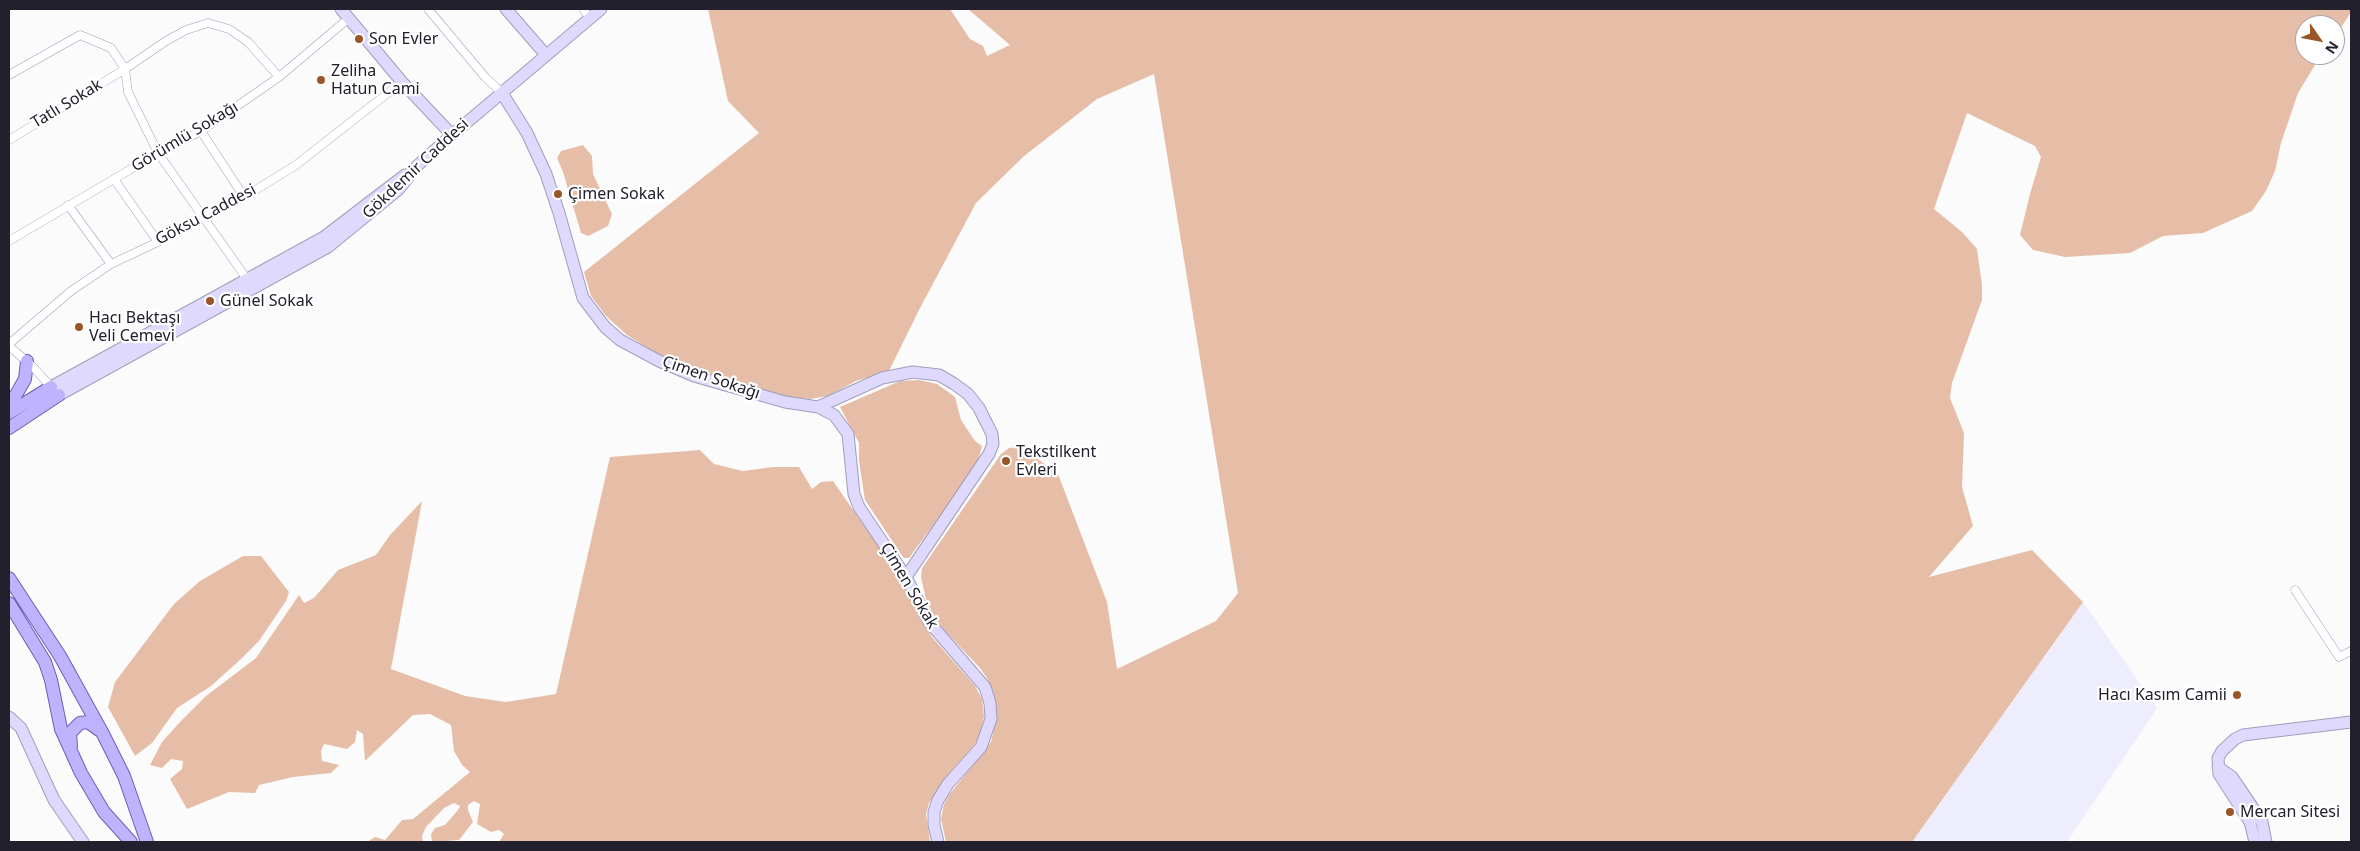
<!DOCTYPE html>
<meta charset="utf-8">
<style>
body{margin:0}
#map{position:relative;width:2360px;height:851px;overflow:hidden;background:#fbfbfb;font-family:"Noto Sans",sans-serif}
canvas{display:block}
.frame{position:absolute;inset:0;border:10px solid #21202c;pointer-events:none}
.north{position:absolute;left:2295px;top:15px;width:50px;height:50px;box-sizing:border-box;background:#fff;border:1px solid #a6a6ab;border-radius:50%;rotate:123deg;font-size:14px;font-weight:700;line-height:20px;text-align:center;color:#21202c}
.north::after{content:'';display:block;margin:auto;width:18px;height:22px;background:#9a5529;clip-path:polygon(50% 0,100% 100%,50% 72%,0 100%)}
</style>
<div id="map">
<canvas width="2360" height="851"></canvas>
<div class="frame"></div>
<div class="north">N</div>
</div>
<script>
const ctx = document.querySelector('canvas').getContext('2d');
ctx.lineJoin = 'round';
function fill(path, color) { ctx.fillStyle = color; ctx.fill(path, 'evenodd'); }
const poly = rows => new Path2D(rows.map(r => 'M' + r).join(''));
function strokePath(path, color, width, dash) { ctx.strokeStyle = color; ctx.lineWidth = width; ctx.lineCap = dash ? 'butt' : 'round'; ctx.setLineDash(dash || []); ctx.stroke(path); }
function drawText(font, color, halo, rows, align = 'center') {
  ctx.font = font + ' "Noto Sans",sans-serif'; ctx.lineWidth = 4.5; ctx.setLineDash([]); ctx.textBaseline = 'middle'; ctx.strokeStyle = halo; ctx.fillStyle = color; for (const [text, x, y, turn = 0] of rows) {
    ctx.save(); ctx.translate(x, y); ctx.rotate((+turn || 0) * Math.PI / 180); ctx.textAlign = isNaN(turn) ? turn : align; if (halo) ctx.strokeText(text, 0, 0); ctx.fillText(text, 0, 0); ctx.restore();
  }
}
fill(poly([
 [2083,602,2157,708,2067,842,1912,842]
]), '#eeedfd');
fill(poly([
 [708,9,950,9,970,39,983,46,987,56,1010,45,968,9,2351,9,2351,12,2335,37,2335,25,2305,25,2305,55,2321,55,2298,93,2281,143,2275,171,2266,191,2252,211,2203,233,2163,236,2130,253,2065,257,2033,250,2020,235,2030,194,2041,157,2035,146,1967,113,1934,209,1962,232,1977,249,1982,285,1982,300,1952,383,1950,398,1964,433,1962,487,1973,526,1929,577,2032,550,2083,602,1912,842,946,842,941,819,944,804,949,795,991,742,997,715,993,691,987,678,980,668,944,630,934,616,926,599,921,577,922,568,1001,454,1009,448,1022,447,1058,474,1107,602,1117,669,1216,621,1238,593,1154,74,1097,99,1023,157,976,203,920,308,889,371,856,381,828,396,810,399,786,397,695,369,661,356,627,335,606,316,591,296,584,272,759,133,728,101],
 [583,145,592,156,593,174,612,214,608,226,588,236,581,233,563,172,557,158,561,151],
 [919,380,937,384,955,397,961,420,975,441,982,446,977,465,909,558,904,558,901,554,865,500,859,461,859,443,840,407,900,381],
 [700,450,714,464,743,471,773,467,799,467,812,489,821,482,833,481,906,586,920,618,932,637,975,686,982,699,984,716,982,728,975,744,946,777,929,803,926,814,930,842,499,842,504,834,499,830,491,832,477,824,480,804,474,801,468,805,468,810,473,822,459,840,432,842,431,834,435,828,445,825,458,810,460,806,454,803,444,808,426,827,422,836,423,842,367,842,375,837,385,840,402,820,413,819,470,772,462,765,454,751,451,725,430,714,413,715,365,761,363,734,357,730,355,742,347,749,324,744,321,751,322,761,339,765,331,773,293,777,259,785,255,793,229,792,187,809,170,779,182,769,183,761,171,759,162,768,150,765,162,742,179,723,206,696,256,658,299,595,304,603,314,598,338,570,376,555,390,535,422,501,391,669,465,696,506,702,556,694,610,457],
 [243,556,261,556,289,592,286,601,259,641,241,659,211,686,177,708,152,743,135,756,108,707,115,682,174,604,200,581]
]), '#e6bea8');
const street = poly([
 [428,9,485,77,502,93],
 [583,9,590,18],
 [9,75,80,35,111,48,125,69,128,92,158,153,249,282],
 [201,131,244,197],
 [9,140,125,69,166,41,186,30,208,23,229,29,248,42,279,77],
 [114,179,158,242],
 [68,205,111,264],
 [9,241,158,153,201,131,279,77,349,18],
 [9,344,71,291,111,264,158,242,201,216,244,197,296,165,402,82],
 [9,346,32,366,54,390],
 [2295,590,2339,657,2351,651]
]);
const secondary = poly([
 [341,9,402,82,452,135],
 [506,9,546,55],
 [502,93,527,133,546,174,559,213,583,298,605,327,620,340,659,361,694,376,785,402,818,407,882,378,913,372,939,375,953,383,968,394,979,408,992,434,993,444,989,454,906,577],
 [51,387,324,237,405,175],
 [59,395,328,247,399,189,418,165,452,135,601,9],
 [818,407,834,415,848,434,854,494,859,507,906,577,929,622,985,687,990,703,991,719,981,747,948,784,938,800,934,812,934,825,938,842],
 [9,717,21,728,54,800,83,842],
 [2218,767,2232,777,2251,805,2262,822,2266,842],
 [2255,842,2250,822,2219,774,2218,758,2222,751,2235,739,2243,735,2351,722]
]);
const primary = poly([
 [9,407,25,379,27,361],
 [9,413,51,387],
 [9,428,59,395],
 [9,578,60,656,103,734,124,776,147,842],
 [9,603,45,662,51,680,61,729,81,773,104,812,131,842],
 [71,746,70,733,80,723,88,722,99,730]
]);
strokePath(street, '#a09ebb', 9);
strokePath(secondary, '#a09ebb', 13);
strokePath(primary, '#6c5fb4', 14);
strokePath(street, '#fff', 8);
strokePath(secondary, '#dfd9fe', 11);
strokePath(primary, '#bfb3fe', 12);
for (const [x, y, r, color] of [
 [359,39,5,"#9a5529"],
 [321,80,5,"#9a5529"],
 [558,194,5,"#9a5529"],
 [210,301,5,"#9a5529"],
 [79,327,5,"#9a5529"],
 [1006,461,5,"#9a5529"],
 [2237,695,5,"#9a5529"],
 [2230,812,5,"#9a5529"]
]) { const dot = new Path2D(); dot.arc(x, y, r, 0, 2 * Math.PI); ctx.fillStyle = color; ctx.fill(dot); strokePath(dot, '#fff', 2); }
drawText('16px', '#21202c', '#fff', [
 ["Son Evler",369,39],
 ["Zeliha",331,71],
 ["Hatun Cami",331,89],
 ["Çimen Sokak",568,194],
 ["Günel Sokak",220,301],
 ["Hacı Bektaşı",89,318],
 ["Veli Cemevi",89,336],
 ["Tekstilkent",1016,452],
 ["Evleri",1016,470],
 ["Hacı Kasım Camii",2227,695,"right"],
 ["Mercan Sitesi",2240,812]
], 'left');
drawText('16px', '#21202c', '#fff', [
 ["Tatlı Sokak",67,104,-31],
 ["Görümlü Sokağı",185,137,-31],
 ["Gökdemir Caddesi",416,169,-43],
 ["Göksu Caddesi",206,215,-28],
 ["Çimen Sokağı",711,378,19],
 ["Çimen Sokak",909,586,59]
]);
</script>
